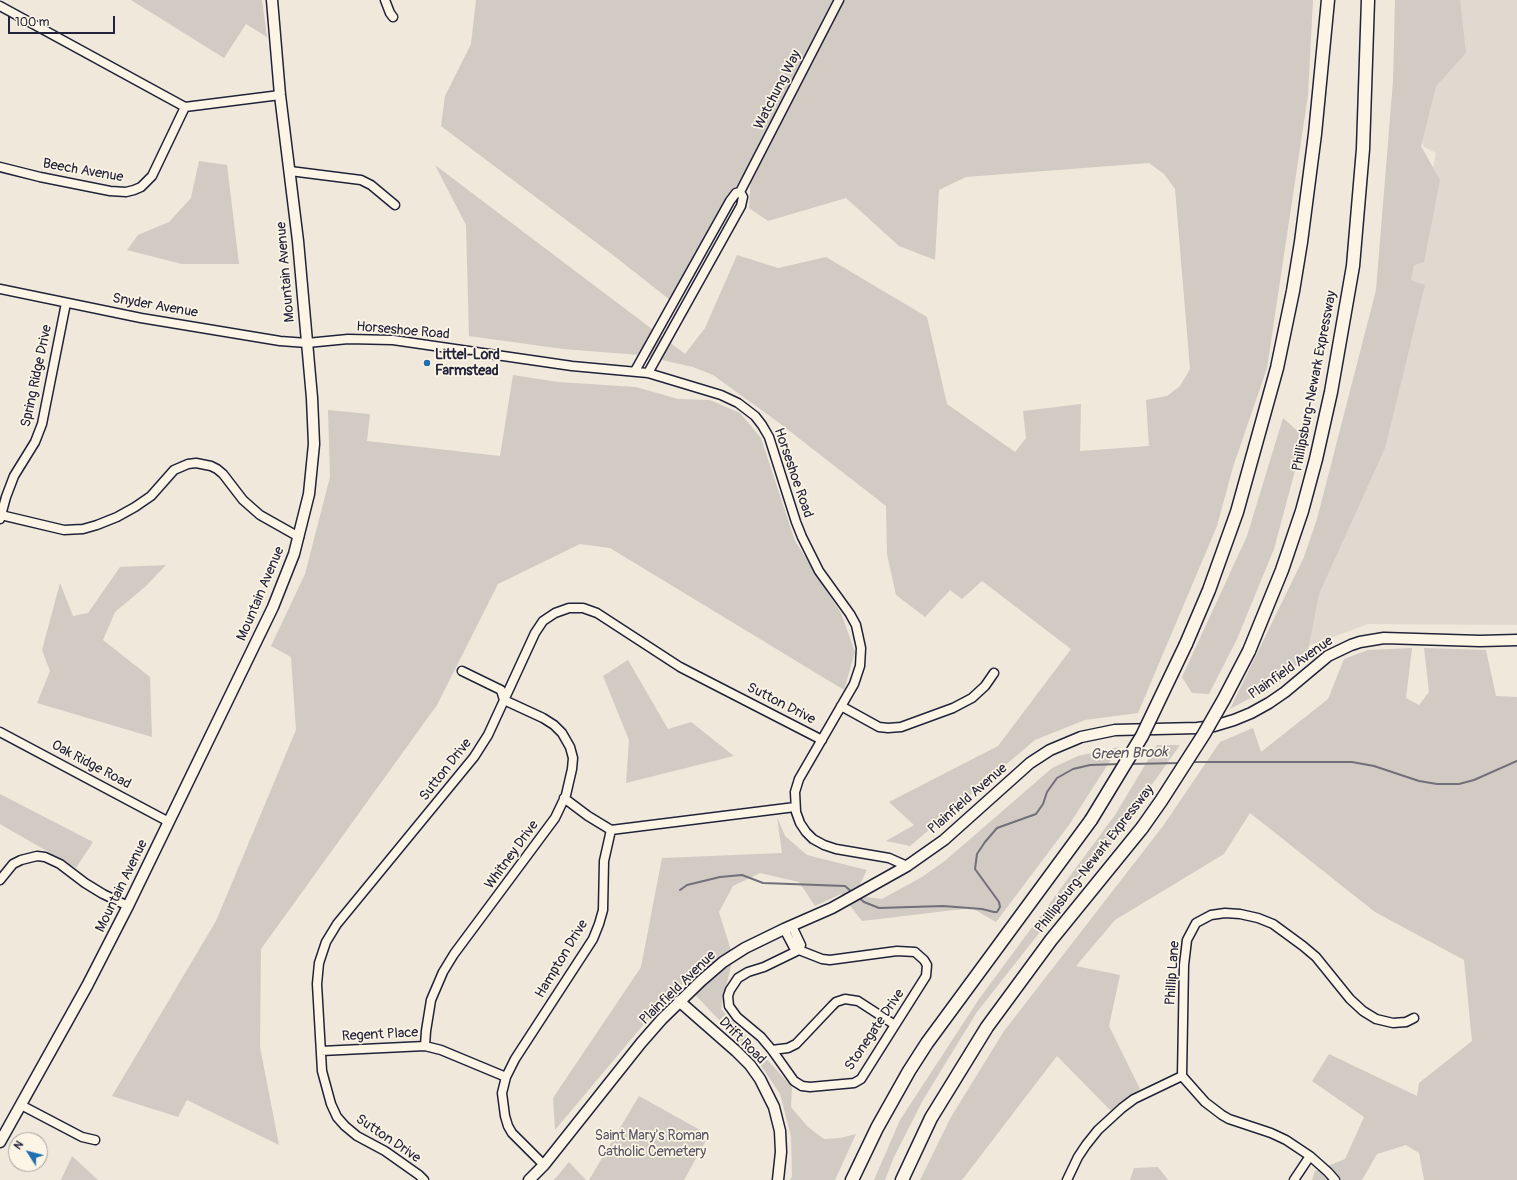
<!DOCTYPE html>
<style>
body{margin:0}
#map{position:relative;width:1517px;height:1180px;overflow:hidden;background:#efe8db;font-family:Pangolin,sans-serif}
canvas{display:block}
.north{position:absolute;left:8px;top:1132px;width:40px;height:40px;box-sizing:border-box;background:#fcf5e5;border:1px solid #a5a1a1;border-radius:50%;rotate:306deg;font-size:11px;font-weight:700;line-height:16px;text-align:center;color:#22223b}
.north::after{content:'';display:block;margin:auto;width:14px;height:18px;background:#1f6fb2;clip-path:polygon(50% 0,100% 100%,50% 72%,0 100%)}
.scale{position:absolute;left:8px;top:16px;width:107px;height:18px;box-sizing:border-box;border:2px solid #22223b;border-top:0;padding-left:5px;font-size:12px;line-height:14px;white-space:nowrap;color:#22223b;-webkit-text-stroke:3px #fcf5e5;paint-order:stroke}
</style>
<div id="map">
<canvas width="1517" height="1180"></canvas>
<div class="north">N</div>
<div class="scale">100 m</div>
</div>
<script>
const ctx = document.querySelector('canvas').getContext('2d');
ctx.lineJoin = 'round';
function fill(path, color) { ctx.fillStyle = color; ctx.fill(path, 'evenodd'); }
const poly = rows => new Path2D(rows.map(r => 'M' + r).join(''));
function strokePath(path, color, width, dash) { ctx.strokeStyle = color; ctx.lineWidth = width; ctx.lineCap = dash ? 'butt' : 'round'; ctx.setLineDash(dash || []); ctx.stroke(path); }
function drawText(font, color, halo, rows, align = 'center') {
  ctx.font = font + ' Pangolin,sans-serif'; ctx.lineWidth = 3.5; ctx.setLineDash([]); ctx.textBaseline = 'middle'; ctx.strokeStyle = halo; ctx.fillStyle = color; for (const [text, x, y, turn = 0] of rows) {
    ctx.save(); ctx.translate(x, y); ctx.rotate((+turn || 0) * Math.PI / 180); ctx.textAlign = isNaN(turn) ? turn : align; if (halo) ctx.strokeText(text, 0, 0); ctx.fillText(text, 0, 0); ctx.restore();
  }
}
fill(poly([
 [1412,0,1517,0,1517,625,1368,624,1295,651,1379,438,1436,153,1424,147,1411,125]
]), '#e0d9cf');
fill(poly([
 [131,0,262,0,267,37,246,24,224,58],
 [476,0,1313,0,1308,95,1267,368,1233,467,1217,526,1138,713,1085,720,1035,740,910,846,886,841,914,825,889,802,998,746,1071,649,982,581,962,599,950,590,925,617,896,595,887,554,886,506,778,422,713,375,693,367,640,355,563,349,469,336,466,225,435,165,685,354,705,328,737,255,778,268,826,257,927,317,947,404,1015,452,1026,438,1023,411,1081,404,1080,451,1149,446,1146,400,1167,396,1180,386,1190,369,1175,189,1164,174,1149,163,966,177,939,190,935,260,899,246,846,198,768,221,749,208,752,159,670,300,613,255,441,126,445,96,471,44],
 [1395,0,1460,0,1466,53,1436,86,1421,146,1440,180,1424,262,1414,265,1411,280,1425,285,1385,448,1319,594,1307,655,1280,682,1230,709,1304,557,1317,519,1376,290,1393,81],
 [199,161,227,165,239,264,182,264,127,250,138,235,169,222,191,198],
 [513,375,558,382,636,387,678,399,710,400,740,413,761,438,795,541,841,613,855,652,844,690,610,548,580,544,498,584,437,705,261,949,260,1047,279,1145,187,1100,178,1117,112,1096,216,921,296,730,291,657,271,646,305,574,330,477,328,410,370,414,367,441,500,456],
 [1283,418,1304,437,1274,549,1237,639,1209,694,1192,693,1182,677,1247,536],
 [166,565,146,586,115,612,103,640,150,677,152,737,37,703,50,671,42,650,60,583,73,616,88,613,120,567],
 [1412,648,1406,698,1419,705,1429,692,1424,648,1486,650,1496,696,1517,697,1517,1180,1424,1180,1419,1153,1406,1145,1377,1154,1362,1180,1312,1180,1315,1171,1345,1159,1364,1117,1312,1081,1329,1054,1417,1096,1419,1083,1472,1041,1464,960,1375,912,1250,813,1224,854,1115,920,1076,966,1120,975,1109,1026,1140,1089,1111,1111,1057,1056,962,1180,920,1180,951,1117,1004,1031,1163,826,1220,742,1253,728,1261,752,1328,699,1344,659,1368,650],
 [628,660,668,729,691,722,734,756,626,783,629,740,603,676],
 [1157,745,1180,745,1118,833,977,1012,923,1100,894,1157,885,1180,874,1180,900,1120,979,999,1115,815],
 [1119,747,1069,825,996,922,972,908,862,921,841,894,815,906,799,882,760,873,733,886,719,912,733,957,721,1009,792,1087,791,1107,808,1127,824,1139,840,1138,856,1134,835,1180,790,1180,792,1176,791,1136,780,1094,758,1061,684,983,665,999,555,1130,553,1098,641,967,662,858,782,853,777,817,785,836,807,855,867,870,860,884,867,897,882,899,922,877,946,860,1052,768,1078,756],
 [0,794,93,842,76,868,0,824],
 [639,1096,709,1135,684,1180,589,1180],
 [72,1156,98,1180,61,1180],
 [569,1162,586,1180,554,1180],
 [1158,1167,1168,1180,1130,1180,1134,1168]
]), '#d1cbc3');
strokePath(poly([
 [1192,762,1352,762,1374,766,1419,781,1437,784,1459,784,1474,780,1517,761],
 [1130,764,1180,763],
 [680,890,687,885,720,877,742,875,763,883,845,886,853,893],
 [858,897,864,902,879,908,943,906,982,909,994,912,997,912,1000,907,999,902,975,869,977,854,985,842,997,828,1036,814,1043,804,1047,792,1057,778,1073,769,1090,765,1120,764]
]), '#716f79', 2);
const minor = poly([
 [385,0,390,13,393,17],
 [0,6,185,107,280,95],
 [0,167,40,177,110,191,126,192,134,190,141,187,152,176,185,107],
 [290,171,361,180,371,185,395,205],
 [740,192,839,0],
 [0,289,141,318,280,341,307,343,348,339,393,340,572,366,648,373,721,395,738,403,755,416,762,425,769,437,796,522,802,537,819,571,850,614,856,625,861,648,860,666,854,684,799,779,795,792,796,812,800,823,806,832,813,839,824,845,836,849,889,858,907,866],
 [635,371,730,201,736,193,740,192,743,197,741,206,648,373],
 [1,515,64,530,83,529,97,525,117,517,135,507,151,496,174,470,188,464,196,463,211,466,217,469,223,474,243,500,260,515,299,537],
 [0,519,6,497,14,476,35,442,42,424,66,303],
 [841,706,879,727,888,728,901,727,953,708,972,698,985,686,994,673],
 [0,732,169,822],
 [564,798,588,816,611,830],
 [0,880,13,864,21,860,37,856,45,857,60,864,85,883,103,894,128,906],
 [784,929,794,948,799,950,822,959,830,960,897,951,915,952,924,960,927,965,926,976,895,1025,861,1079,854,1083,810,1087,802,1086,794,1081,772,1050,761,1037,737,1017,729,1006,728,996,730,990,738,978,748,972,764,967,799,950,801,945,792,926],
 [425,1046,426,1031,431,1000,443,972,454,954,555,818,566,795,572,769,573,758,570,747,562,733,554,725,543,718,504,700,501,690,462,671],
 [772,1050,788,1048,796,1044,832,1006,836,1002,845,999,858,1001,895,1025],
 [321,1051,425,1046,441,1050,506,1077],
 [21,1105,82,1137,95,1140],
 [544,1165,512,1133,508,1126,505,1116,502,1093,506,1077,515,1059,593,939,599,924,603,910,604,861,611,830,795,807],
 [424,1180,419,1175,385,1151,357,1136,345,1126,337,1117,331,1104,322,1071,317,984,319,963,326,942,337,924,474,757,488,735,535,633,543,621,555,613,569,608,583,608,597,613,680,667,822,740],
 [1067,1180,1078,1157,1086,1145,1098,1130,1122,1108,1134,1099,1182,1076],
 [1294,1180,1310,1156],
 [1335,1180,1328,1172,1310,1156,1286,1140,1271,1133,1229,1119,1222,1115,1205,1102,1182,1076,1184,965,1187,940,1196,923,1211,915,1225,913,1240,914,1258,918,1273,924,1303,946,1316,957,1350,999,1363,1011,1376,1019,1393,1023,1406,1022,1414,1018]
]);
const major = poly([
 [679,1001,736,1051,750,1065,760,1079,774,1107,780,1131,781,1152,778,1180],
 [0,1142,87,986,128,906,273,607,294,554,309,494,314,444,312,398,298,241,280,95,272,0],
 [529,1180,544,1165,641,1043,662,1019,701,981,723,962,745,948,784,929,832,908,907,866,944,840,1030,763,1050,750,1081,737,1115,730,1197,728,1214,726,1234,720,1251,713,1269,703,1285,692,1328,656,1351,645,1360,642,1384,638,1480,641,1517,640]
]);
const highway = poly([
 [1186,644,1209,590,1237,512,1277,368,1293,291,1301,242,1315,134,1328,0],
 [1249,651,1282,570,1302,511,1316,459,1331,392,1353,266,1363,149,1368,0],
 [852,1180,877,1128,909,1071,927,1043,1091,820],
 [902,1180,931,1118,987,1027,1051,940,1142,828]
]);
strokePath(minor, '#22223b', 11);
strokePath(major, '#22223b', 13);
strokePath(highway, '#22223b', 15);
strokePath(minor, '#fcf5e5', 8);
strokePath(major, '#fcf5e5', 10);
strokePath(highway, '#fcf5e5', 12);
const highwayBridge = poly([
 [1091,820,1142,736,1186,644],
 [1142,828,1161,801,1204,734,1224,699,1249,651]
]);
strokePath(highwayBridge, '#22223b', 15, []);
strokePath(highwayBridge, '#fcf5e5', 12);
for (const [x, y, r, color] of [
 [427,363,4,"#1f6fb2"]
]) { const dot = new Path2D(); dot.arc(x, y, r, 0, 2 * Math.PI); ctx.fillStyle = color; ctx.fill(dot); strokePath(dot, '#fcf5e5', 1.5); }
drawText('14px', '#22223b', '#fcf5e5', [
 ["Watchung Way",778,90,-63],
 ["Beech Avenue",83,171,10],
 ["Mountain Avenue",286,272,-95],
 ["Snyder Avenue",155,306,10],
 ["Horseshoe Road",403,331,5],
 ["Spring Ridge Drive",37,376,-78],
 ["Phillipsburg-Newark Expressway",1315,381,-79],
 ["Horseshoe Road",793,473,71],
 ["Mountain Avenue",261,594,-67],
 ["Plainfield Avenue",1291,668,-35],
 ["Sutton Drive",781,704,27],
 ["Oak Ridge Road",91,765,28],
 ["Sutton Drive",446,770,-52],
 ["Plainfield Avenue",968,799,-41],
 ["Whitney Drive",512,855,-54],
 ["Phillipsburg-Newark Expressway",1095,859,-52],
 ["Mountain Avenue",122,886,-64],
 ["Hampton Drive",562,959,-59],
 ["Phillip Lane",1173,973,-86],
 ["Plainfield Avenue",678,988,-44],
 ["Stonegate Drive",875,1030,-56],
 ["Regent Place",380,1035,-3],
 ["Drift Road",742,1041,45],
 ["Sutton Drive",388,1139,34]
]);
drawText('bold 14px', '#22223b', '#fcf5e5', [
 ["Littel-Lord",435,355],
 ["Farmstead",435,371]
], 'left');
drawText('14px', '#575564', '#fcf5e5', [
 ["Saint Mary's Roman",652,1136],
 ["Catholic Cemetery",652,1152]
]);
drawText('italic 15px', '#575564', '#fcf5e5', [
 ["Green Brook",1129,754,-2]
]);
</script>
